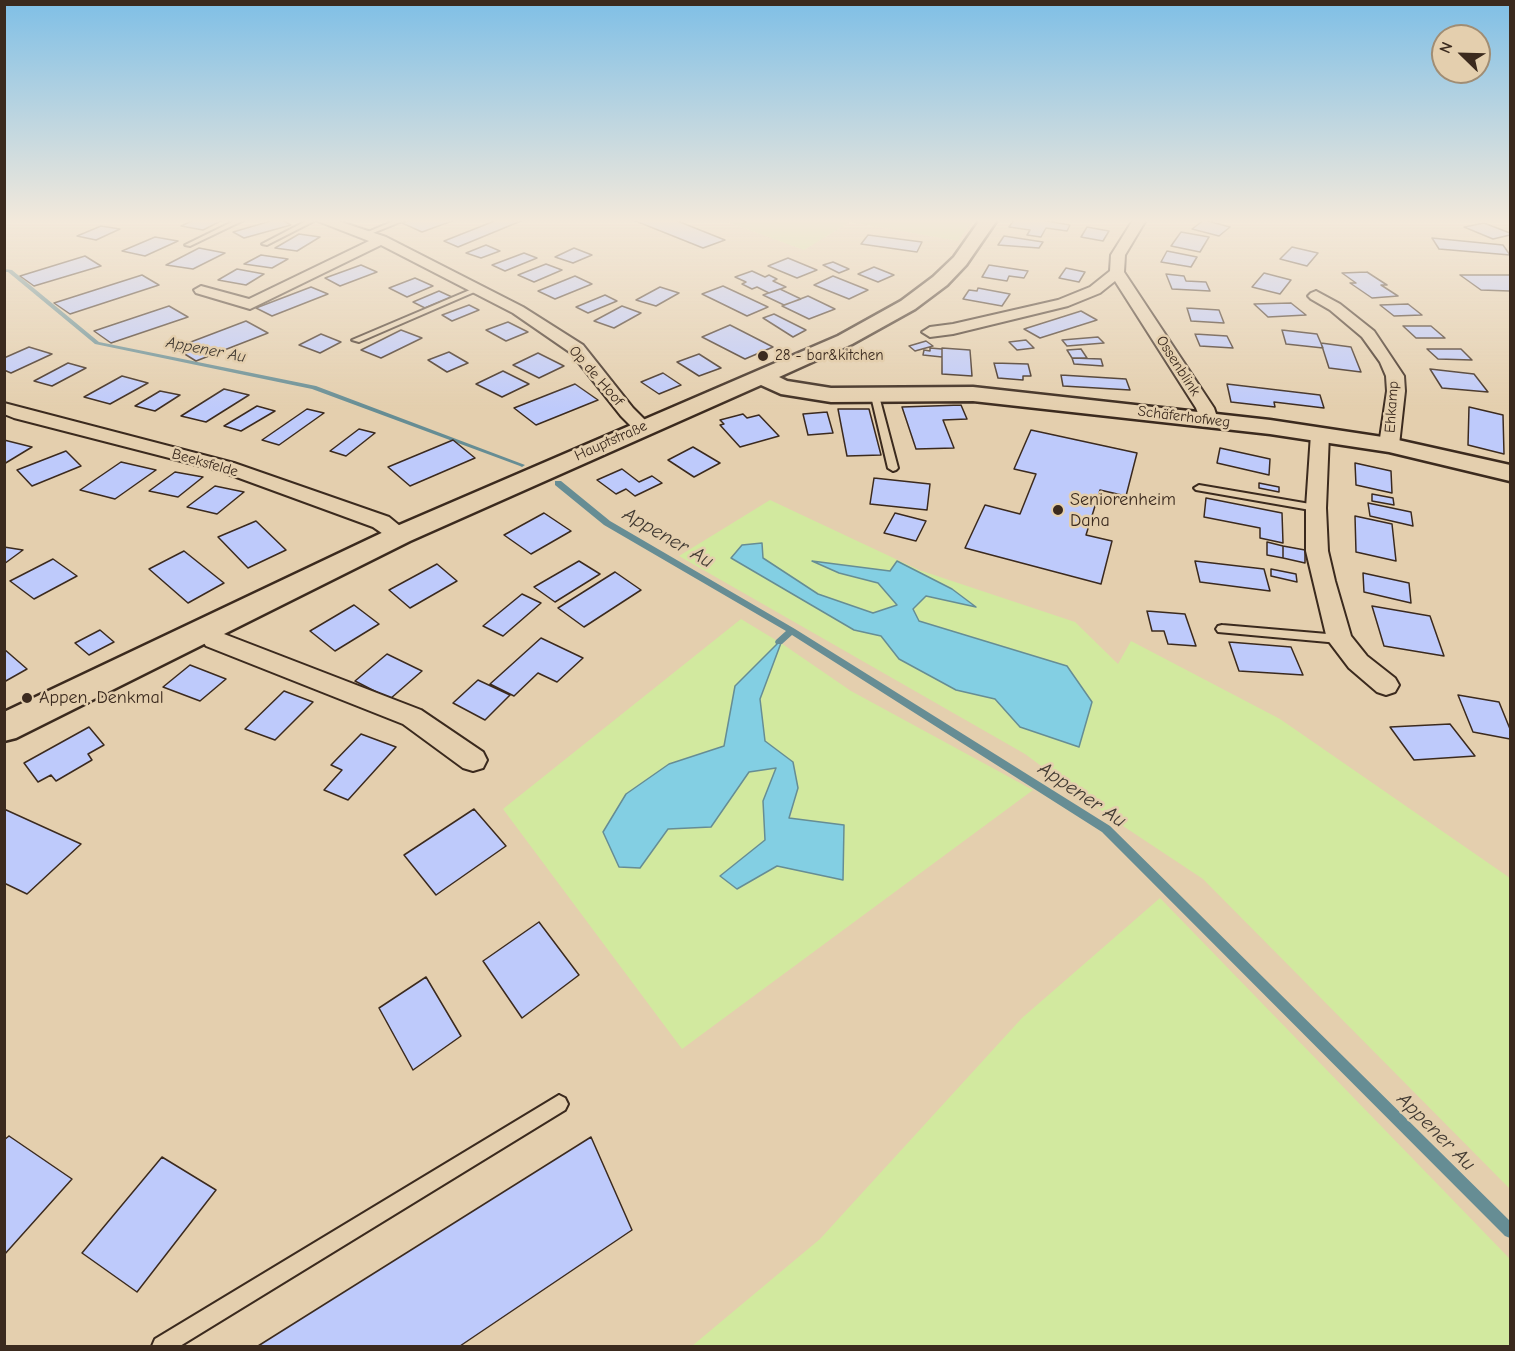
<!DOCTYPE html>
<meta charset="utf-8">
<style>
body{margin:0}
#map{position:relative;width:1515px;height:1351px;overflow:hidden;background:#e4cfae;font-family:"Comic Neue",sans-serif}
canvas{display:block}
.frame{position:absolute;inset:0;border:6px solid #3b2a1e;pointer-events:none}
.north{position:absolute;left:1431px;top:24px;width:60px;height:60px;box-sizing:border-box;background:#e4cfae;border:2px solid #a08d74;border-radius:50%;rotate:293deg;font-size:16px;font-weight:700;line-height:24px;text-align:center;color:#3b2a1e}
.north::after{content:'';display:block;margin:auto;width:21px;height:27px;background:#3b2a1e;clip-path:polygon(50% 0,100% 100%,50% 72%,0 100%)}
</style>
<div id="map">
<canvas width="1515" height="1351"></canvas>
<div class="frame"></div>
<div class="north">N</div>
</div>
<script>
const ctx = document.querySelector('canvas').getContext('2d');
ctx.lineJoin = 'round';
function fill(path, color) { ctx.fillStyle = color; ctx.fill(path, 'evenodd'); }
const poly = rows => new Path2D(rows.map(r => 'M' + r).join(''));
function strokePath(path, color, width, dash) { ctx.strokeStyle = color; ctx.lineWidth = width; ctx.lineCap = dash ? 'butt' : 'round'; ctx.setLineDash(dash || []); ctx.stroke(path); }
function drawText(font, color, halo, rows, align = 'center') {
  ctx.font = font + ' "Comic Neue",sans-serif'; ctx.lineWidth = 5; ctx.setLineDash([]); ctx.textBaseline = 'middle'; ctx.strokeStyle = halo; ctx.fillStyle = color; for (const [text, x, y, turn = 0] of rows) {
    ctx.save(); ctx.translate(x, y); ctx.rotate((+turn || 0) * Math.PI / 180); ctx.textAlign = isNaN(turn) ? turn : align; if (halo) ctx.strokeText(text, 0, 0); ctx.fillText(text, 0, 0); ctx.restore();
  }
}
fill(poly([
 [722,220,974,220,958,241,850,222,804,250],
 [770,500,919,570,1075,622,1118,664,1131,641,1280,719,1510,878,1510,1189,1203,879,1117,822,1025,754,679,556],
 [762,544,762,558,818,594,874,613,897,605,878,583,839,573,890,571,952,589,975,606,926,596,912,609,919,621,1067,666,1079,746,1020,727,995,699,956,690,899,659,881,636,854,630,731,558],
 [741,619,779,642,735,686,724,746,669,764,640,868,668,829,711,827,749,771,776,768,763,801,765,840,721,876,737,889,777,866,798,788,793,762,765,741,760,699,781,643,851,691,1033,790,682,1049,503,809],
 [1160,898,1510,1259,1510,1346,692,1346,820,1239,1022,1018]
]), '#d2e99f');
const water = poly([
 [762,543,763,558,818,594,873,613,897,605,878,583,839,573,812,561,890,571,897,561,952,589,976,607,926,596,913,609,919,621,1067,666,1092,702,1079,747,1020,727,995,699,956,690,899,659,881,636,854,630,731,558,742,545,762,543],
 [779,642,781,643,760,699,765,741,793,762,798,788,789,818,844,825,843,880,777,866,737,889,720,876,765,840,763,801,776,768,749,772,711,827,668,829,640,868,619,867,603,832,626,794,669,764,724,746,735,686,779,642]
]);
fill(water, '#83cfe3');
strokePath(water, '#668d94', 1.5);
fill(poly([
 [4,269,12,270,99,342,316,386,525,465,522,467,520,466,312,389,95,344,8,272,4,272,4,269],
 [555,481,561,481,610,521,795,629,1110,826,1510,1221,1510,1238,1505,1236,1102,832,792,635,782,644,776,644,775,642,776,640,786,631,604,525,555,485,555,481]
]), '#668d94');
const building = poly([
 [194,220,223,220,203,230,181,226,194,220],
 [274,220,282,220,291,225,244,238,233,232,274,220],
 [411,220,455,220,422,232,402,223,411,220],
 [497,220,521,221,458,247,444,241,497,220],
 [633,220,675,220,725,240,703,248,633,220],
 [1014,220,1041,220,1070,225,1067,231,1046,228,1041,237,1027,235,1030,230,1009,227,1014,220],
 [1204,220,1230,227,1219,236,1192,229,1204,220],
 [1484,223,1510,233,1510,235,1493,239,1464,227,1484,223],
 [101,226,120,229,96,240,77,236,101,226],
 [1087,227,1109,231,1103,241,1081,237,1087,227],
 [1181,232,1209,237,1200,252,1171,246,1181,232],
 [299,234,320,237,297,251,275,248,299,234],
 [868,235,922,242,917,252,861,244,868,235],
 [1004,236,1043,242,1039,248,998,245,1004,236],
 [155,237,178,241,145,256,122,251,155,237],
 [1432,238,1503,245,1510,255,1439,249,1432,238],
 [486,245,500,251,481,258,466,253,486,245],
 [1292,247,1318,253,1307,266,1280,259,1292,247],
 [199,248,225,253,193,269,166,265,199,248],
 [574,248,592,255,573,263,555,257,574,248],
 [1167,251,1197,257,1191,267,1161,262,1167,251],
 [524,253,537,258,505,271,492,265,524,253],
 [261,255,288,259,272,268,244,264,261,255],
 [85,256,101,266,34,286,20,276,85,256],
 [788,258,817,270,797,278,768,266,788,258],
 [833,262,849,269,839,273,823,265,833,262],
 [546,264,562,270,534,282,518,275,546,264],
 [361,265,377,272,340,286,325,278,361,265],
 [989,265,1028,271,1024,278,1009,276,1007,281,982,277,989,265],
 [874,267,894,275,878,282,858,274,874,267],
 [1066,268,1085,272,1079,282,1059,278,1066,268],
 [237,269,264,274,246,285,218,280,237,269],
 [752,271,765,277,769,275,777,279,773,281,786,287,769,293,757,287,752,289,742,284,746,282,735,277,752,271],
 [1367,272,1387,285,1381,285,1398,296,1372,298,1350,283,1356,283,1342,273,1367,272],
 [1264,273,1291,280,1280,294,1252,287,1264,273],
 [1166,274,1184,276,1186,281,1206,282,1210,291,1172,289,1166,274],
 [142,275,159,285,70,314,54,303,142,275],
 [1460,275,1510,275,1510,291,1481,290,1460,275],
 [575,276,592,284,555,299,538,291,575,276],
 [833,276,868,290,849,299,814,285,833,276],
 [415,278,433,286,407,297,389,288,415,278],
 [723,286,768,307,747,316,702,294,723,286],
 [311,287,328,294,272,316,256,308,311,287],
 [660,287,679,293,656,306,636,300,660,287],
 [978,288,1010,294,1002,306,963,299,969,290,977,291,978,288],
 [780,289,801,299,784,305,763,295,780,289],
 [439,291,452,297,425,308,413,302,439,291],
 [605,295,617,301,588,313,576,307,605,295],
 [808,296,835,309,809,319,782,306,808,296],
 [1291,303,1306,315,1268,317,1254,304,1291,303],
 [1408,304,1422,315,1394,316,1380,305,1408,304],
 [469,305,479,310,452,321,442,315,469,305],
 [169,306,188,317,111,343,94,331,169,306],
 [622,306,641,313,614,328,594,321,622,306],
 [1187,308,1219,310,1224,323,1191,321,1187,308],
 [1081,311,1097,320,1040,338,1024,329,1081,311],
 [774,314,806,330,793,337,763,318,774,314],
 [246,321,268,333,196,361,175,348,246,321],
 [508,322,528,332,506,341,486,330,508,322],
 [730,325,773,347,745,359,702,337,730,325],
 [1403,326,1431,326,1445,338,1416,338,1403,326],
 [401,330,422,338,381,358,361,350,401,330],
 [1282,330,1317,334,1323,348,1286,344,1282,330],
 [321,334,341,342,320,353,299,345,321,334],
 [1195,334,1227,336,1233,348,1200,346,1195,334],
 [1098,337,1104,343,1067,346,1062,340,1098,337],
 [1026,340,1034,348,1017,350,1009,342,1026,340],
 [926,341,933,346,915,351,909,346,926,341],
 [1321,343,1351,347,1361,372,1329,368,1321,343],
 [29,347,52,354,11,373,4,370,4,358,29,347],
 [930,348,942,349,942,357,923,355,924,350,930,351,930,348],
 [942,348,970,350,972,376,942,374,942,348],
 [1081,349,1087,358,1072,358,1067,350,1081,349],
 [1427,349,1461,349,1472,360,1438,359,1427,349],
 [449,352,468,363,447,372,428,360,449,352],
 [538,353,564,366,539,378,513,365,538,353],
 [699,354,721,368,699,376,677,362,699,354],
 [1072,358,1101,359,1103,366,1074,364,1072,358],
 [68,363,86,368,52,386,34,381,68,363],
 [994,363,1028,364,1031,376,1023,376,1023,380,998,378,994,363],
 [1430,369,1474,374,1488,392,1442,388,1430,369],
 [503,371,529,384,502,397,476,384,503,371],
 [663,373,681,385,659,394,641,382,663,373],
 [1061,375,1126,379,1130,390,1063,386,1061,375],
 [122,376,148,383,110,404,84,397,122,376],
 [575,384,598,400,536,425,514,408,575,384],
 [1227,384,1320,395,1324,408,1274,402,1275,407,1231,402,1227,384],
 [224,389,249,395,206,422,181,416,224,389],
 [160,391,180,395,155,411,135,406,160,391],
 [961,405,967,419,943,420,954,448,916,449,902,407,961,405],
 [257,406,275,411,241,431,224,426,257,406],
 [1469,407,1503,415,1504,454,1468,445,1469,407],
 [307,409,324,413,279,445,262,440,307,409],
 [838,409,869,409,881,455,847,456,838,409],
 [827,412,833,433,808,435,803,414,827,412],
 [743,414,747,418,759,415,779,436,740,447,720,425,724,424,720,420,743,414],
 [359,429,375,433,346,456,330,451,359,429],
 [1031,430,1137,453,1126,496,1100,490,1086,535,1112,541,1101,584,965,548,985,505,1020,514,1036,474,1014,469,1031,430],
 [4,440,32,447,4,464,4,440],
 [453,440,475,458,410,486,388,467,453,440],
 [693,447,720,463,694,477,668,460,693,447],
 [1220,448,1270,459,1269,475,1217,463,1220,448],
 [66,451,81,466,32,486,17,470,66,451],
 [121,462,156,470,115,499,80,490,121,462],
 [1355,463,1391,471,1392,493,1356,485,1355,463],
 [622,469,639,482,652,476,662,483,635,496,626,489,616,494,597,480,622,469],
 [175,472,203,477,178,497,149,491,175,472],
 [874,478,930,484,927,510,870,504,874,478],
 [1259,483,1279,487,1279,492,1259,488,1259,483],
 [215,486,244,492,217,514,187,507,215,486],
 [1372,494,1393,498,1394,505,1372,501,1372,494],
 [1206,498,1282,513,1283,543,1260,538,1260,528,1204,517,1206,498],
 [1368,503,1411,512,1413,526,1370,516,1368,503],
 [544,513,571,531,531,554,504,535,544,513],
 [895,513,926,521,916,541,884,533,895,513],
 [1355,516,1392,524,1396,561,1356,552,1355,516],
 [256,521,286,550,248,568,218,537,256,521],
 [1267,542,1283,546,1283,558,1267,555,1267,542],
 [1283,546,1305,550,1305,563,1283,558,1283,546],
 [4,547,23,550,4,564,4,547],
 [184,551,224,583,188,603,149,569,184,551],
 [53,559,77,576,34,599,10,581,53,559],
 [579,561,600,574,555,602,534,587,579,561],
 [1195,561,1264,569,1270,591,1200,582,1195,561],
 [437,564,457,581,410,608,389,590,437,564],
 [1271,569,1296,574,1297,582,1271,576,1271,569],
 [615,572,641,590,584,627,558,608,615,572],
 [1363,573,1409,583,1411,603,1364,592,1363,573],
 [522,594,541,603,503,636,483,626,522,594],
 [354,605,379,624,335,651,310,631,354,605],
 [1372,606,1430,616,1444,656,1384,646,1372,606],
 [1147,611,1185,614,1196,646,1168,644,1164,631,1152,631,1147,611],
 [100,630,114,642,89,655,75,643,100,630],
 [541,638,583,658,557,682,538,673,514,696,490,684,541,638],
 [1229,642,1291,647,1303,675,1239,671,1229,642],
 [4,649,27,669,4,682,4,649],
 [387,654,422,671,390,699,355,681,387,654],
 [190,665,226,679,200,701,163,687,190,665],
 [478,680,510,695,485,720,453,703,478,680],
 [284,691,313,702,275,740,245,729,284,691],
 [1458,695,1499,702,1510,729,1510,739,1473,732,1458,695],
 [1450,724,1475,756,1414,760,1390,727,1450,724],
 [89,727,104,745,88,754,92,760,56,781,51,775,38,782,24,763,89,727],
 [361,734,396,747,348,800,324,790,342,770,331,765,361,734],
 [4,809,81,844,27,894,4,883,4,809],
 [474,809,506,846,436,895,404,855,474,809],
 [539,922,579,975,522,1018,483,961,539,922],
 [426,977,461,1036,413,1070,379,1008,426,977],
 [9,1136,72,1179,4,1255,4,1140,9,1136],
 [591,1137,632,1230,460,1346,258,1346,591,1137],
 [162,1157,216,1190,137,1292,82,1253,162,1157]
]);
fill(building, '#becafb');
strokePath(building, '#3b2a1e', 1.5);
const lane = poly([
 [236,220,244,220,190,246,185,245,236,220],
 [308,220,316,220,267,245,262,244,308,220],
 [396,220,405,220,368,235,363,234,396,220],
 [477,287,479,288,479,290,359,342,352,340,477,287],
 [875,393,879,396,898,468,896,470,893,471,888,468,871,396,875,393],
 [1199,485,1316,505,1321,508,1316,511,1196,490,1194,488,1199,485],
 [1222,625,1339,635,1345,639,1339,643,1218,632,1216,629,1218,626,1222,625],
 [559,1095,565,1098,568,1104,565,1110,180,1346,152,1346,155,1339,559,1095]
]);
const street = poly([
 [315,220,335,220,386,237,523,307,583,345,633,408,652,427,650,431,643,433,636,431,621,416,571,353,513,313,381,245,250,309,196,293,194,290,201,286,249,299,369,241,315,220],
 [1133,220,1146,220,1125,255,1124,272,1214,408,1218,420,1216,424,1202,424,1196,408,1115,281,1100,293,1068,306,953,334,930,337,922,332,930,327,953,324,1058,300,1090,287,1110,271,1111,255,1133,220],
 [1316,291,1340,304,1374,331,1404,376,1405,391,1399,445,1396,449,1382,449,1379,445,1387,391,1386,376,1380,362,1362,337,1330,310,1311,299,1308,296,1311,293,1316,291],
 [4,403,234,463,389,517,411,535,408,540,400,542,392,540,373,527,220,471,14,418,4,414,4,403],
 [1320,428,1327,430,1329,434,1326,508,1328,551,1335,581,1351,636,1367,656,1395,678,1399,685,1395,692,1386,695,1377,692,1349,668,1327,639,1306,551,1306,508,1311,434,1313,430,1320,428],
 [206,620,215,622,224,634,421,710,483,752,487,760,483,768,473,771,463,768,403,724,206,646,194,628,197,622,206,620]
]);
const secondary = poly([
 [980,220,997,220,966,265,947,285,915,309,852,344,779,377,787,381,831,388,973,387,1270,420,1389,438,1510,465,1510,481,1389,452,1270,434,973,401,831,402,781,394,761,385,410,541,16,738,4,741,4,712,390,529,838,336,901,301,933,277,954,257,980,220]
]);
strokePath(lane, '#3b2a1e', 4);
strokePath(street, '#3b2a1e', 4);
strokePath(secondary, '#3b2a1e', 5);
fill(lane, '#e4cfae');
fill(street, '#e4cfae');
fill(secondary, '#e4cfae');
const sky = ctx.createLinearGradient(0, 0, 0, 409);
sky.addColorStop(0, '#7fbfe6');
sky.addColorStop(0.54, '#f3e9db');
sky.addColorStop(1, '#f3e9db00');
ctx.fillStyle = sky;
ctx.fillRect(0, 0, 1515, 409);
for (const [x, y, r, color] of [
 [763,356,6,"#3b2a1e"],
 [1058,510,6,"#3b2a1e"],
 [27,698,6,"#3b2a1e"]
]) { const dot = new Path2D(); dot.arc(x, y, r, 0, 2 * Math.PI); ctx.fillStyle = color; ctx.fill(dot); strokePath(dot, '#e4cfae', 2); }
drawText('15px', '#3b2a1e', '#e4cfae', [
 ["28 - bar&kitchen",775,356]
], 'left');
drawText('15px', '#3b2a1e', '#e4cfae', [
 ["Ossenblink",1178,366,57],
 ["Op de Hoof",596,376,49],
 ["Ehkamp",1392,407,-86],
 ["Schäferhofweg",1184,417,7],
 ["Hauptstraße",611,441,-24],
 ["Beeksfelde",205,463,16]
]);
drawText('italic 16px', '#423a32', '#e4cfae', [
 ["Appener Au",206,350,11]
]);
drawText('18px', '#3b2a1e', '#e4cfae', [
 ["Seniorenheim",1070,500],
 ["Dana",1070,521],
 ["Appen, Denkmal",39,698]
], 'left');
drawText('italic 20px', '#423a32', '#e4cfae', [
 ["Appener Au",668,538,30],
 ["Appener Au",1082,795,34],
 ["Appener Au",1436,1132,45]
]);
</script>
